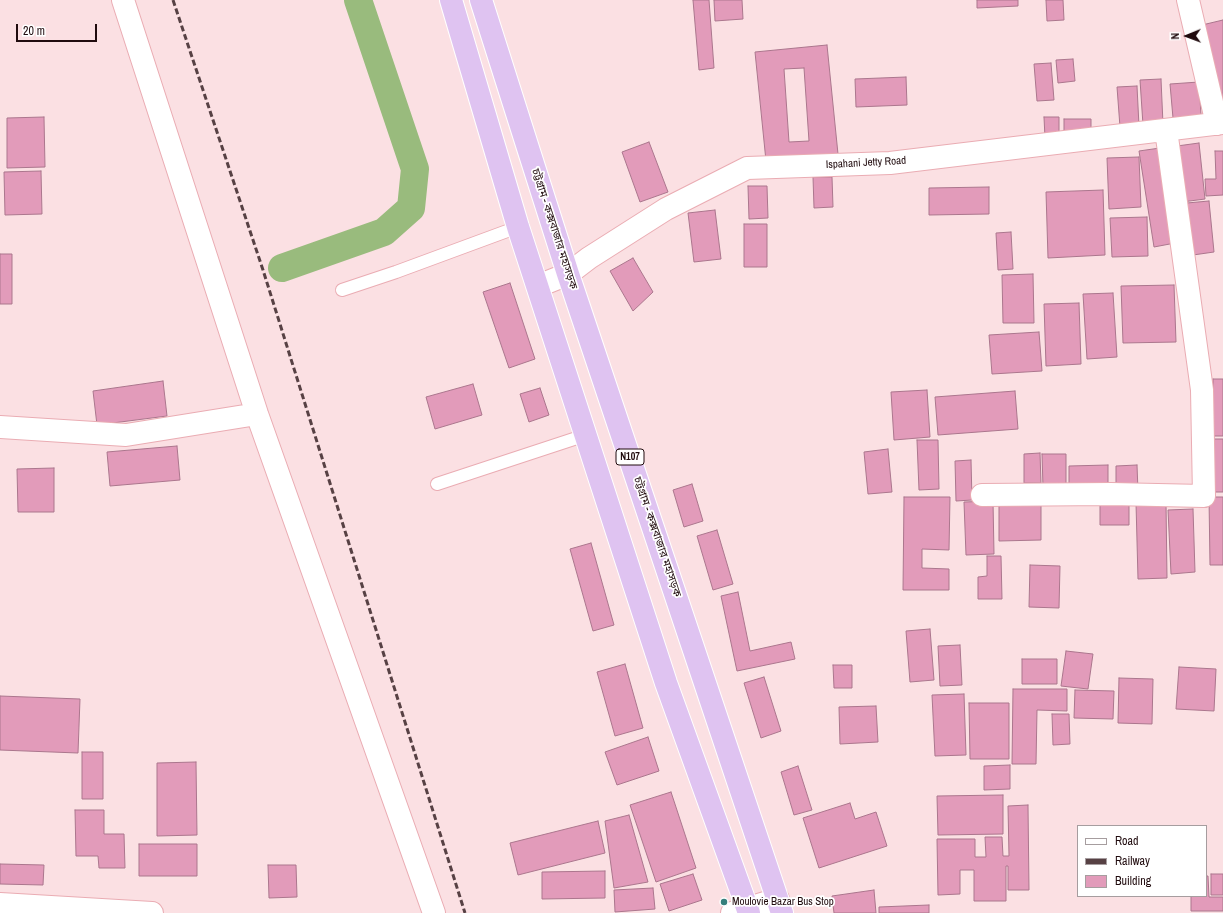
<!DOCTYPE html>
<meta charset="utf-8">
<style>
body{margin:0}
#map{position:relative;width:1223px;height:913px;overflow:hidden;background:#fbe0e3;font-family:"Archivo Narrow",sans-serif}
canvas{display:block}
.legend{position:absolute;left:1077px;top:825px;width:130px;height:72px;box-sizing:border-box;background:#fff;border:1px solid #a69d9f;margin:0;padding:5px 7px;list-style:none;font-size:12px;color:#200b0e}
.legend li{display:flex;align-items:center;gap:8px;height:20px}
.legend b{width:20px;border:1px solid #a69d9f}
.north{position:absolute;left:1167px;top:16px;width:40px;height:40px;-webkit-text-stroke:3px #fff;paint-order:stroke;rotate:269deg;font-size:11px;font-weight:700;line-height:16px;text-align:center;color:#200b0e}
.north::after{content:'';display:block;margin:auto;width:14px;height:18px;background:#200b0e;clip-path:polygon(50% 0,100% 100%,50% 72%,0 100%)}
.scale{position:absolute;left:16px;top:24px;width:81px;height:18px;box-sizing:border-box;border:2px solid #200b0e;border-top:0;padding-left:5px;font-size:12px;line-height:14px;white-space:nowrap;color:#200b0e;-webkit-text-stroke:3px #fff;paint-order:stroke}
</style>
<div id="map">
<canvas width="1223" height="913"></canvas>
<ul class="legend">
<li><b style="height:5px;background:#fff"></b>Road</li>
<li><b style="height:5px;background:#574144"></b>Railway</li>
<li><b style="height:11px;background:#e29bba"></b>Building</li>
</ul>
<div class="north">N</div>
<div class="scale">20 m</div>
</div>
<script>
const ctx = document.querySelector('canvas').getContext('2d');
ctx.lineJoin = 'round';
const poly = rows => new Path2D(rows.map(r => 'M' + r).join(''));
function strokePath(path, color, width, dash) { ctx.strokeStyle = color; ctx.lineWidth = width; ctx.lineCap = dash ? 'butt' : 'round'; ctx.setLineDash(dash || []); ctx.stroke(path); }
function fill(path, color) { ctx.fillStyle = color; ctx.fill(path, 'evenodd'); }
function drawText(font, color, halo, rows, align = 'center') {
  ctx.font = font + ' "Archivo Narrow","Noto Sans Bengali",sans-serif'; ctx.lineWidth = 3.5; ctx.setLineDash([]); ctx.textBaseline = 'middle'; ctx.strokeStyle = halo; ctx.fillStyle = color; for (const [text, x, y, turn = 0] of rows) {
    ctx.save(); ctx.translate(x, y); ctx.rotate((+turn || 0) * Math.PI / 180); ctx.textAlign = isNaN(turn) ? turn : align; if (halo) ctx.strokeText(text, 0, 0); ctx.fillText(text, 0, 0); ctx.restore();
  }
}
strokePath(poly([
 [282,268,384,232,411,208,415,169,358,0]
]), '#99bb7d', 28);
const building = poly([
 [693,0,709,0,714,68,699,70,693,0],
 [714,0,742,0,743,19,715,21,714,0],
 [977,0,1018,0,1018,6,977,8,977,0],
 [1046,0,1063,0,1064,20,1047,21,1046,0],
 [1223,20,1223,113,1202,25,1223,20],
 [827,45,838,154,766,161,755,52,827,45],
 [804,68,809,141,789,142,784,69,804,68],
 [1073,59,1075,81,1058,83,1056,60,1073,59],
 [1051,63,1054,100,1037,101,1034,64,1051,63],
 [906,77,907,105,856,107,855,79,906,77],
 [1161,79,1163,124,1143,125,1140,80,1161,79],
 [1199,82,1201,115,1173,118,1170,84,1199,82],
 [1137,86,1139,126,1120,127,1117,87,1137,86],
 [44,117,45,167,7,168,7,118,44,117],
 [1044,117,1059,117,1059,138,1045,138,1044,117],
 [1064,119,1091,119,1091,137,1064,137,1064,119],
 [649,142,668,192,640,202,622,152,649,142],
 [1199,143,1205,199,1182,202,1177,146,1199,143],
 [1160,148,1175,243,1154,247,1139,151,1160,148],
 [1215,151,1223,151,1223,195,1206,196,1205,179,1216,179,1215,151],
 [1139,157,1141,207,1109,209,1107,158,1139,157],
 [41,171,42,214,5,215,4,172,41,171],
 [813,177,832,177,833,207,814,208,813,177],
 [748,186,767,186,768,218,749,219,748,186],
 [989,187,989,214,929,215,929,188,989,187],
 [1103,190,1105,255,1048,258,1046,192,1103,190],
 [1209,201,1214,252,1193,255,1187,203,1209,201],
 [715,210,721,259,694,262,688,213,715,210],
 [1147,217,1148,256,1112,257,1110,218,1147,217],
 [744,224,767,224,767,267,744,267,744,224],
 [1011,232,1013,269,998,270,996,233,1011,232],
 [0,254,12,254,12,304,0,304,0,254],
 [633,258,653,292,633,311,610,271,633,258],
 [1033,274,1034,323,1003,323,1002,275,1033,274],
 [510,283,535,359,509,368,483,292,510,283],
 [1174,285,1176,342,1123,343,1121,286,1174,285],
 [1113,293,1117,357,1087,359,1083,294,1113,293],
 [1079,303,1081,364,1046,366,1044,304,1079,303],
 [1039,332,1042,371,992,374,989,335,1039,332],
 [1213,379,1223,379,1223,436,1213,436,1213,379],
 [163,381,167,416,97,425,93,391,163,381],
 [473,384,482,415,435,429,426,397,473,384],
 [540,388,549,415,529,422,520,394,540,388],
 [927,390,930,437,894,440,891,392,927,390],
 [1015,391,1018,429,938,435,935,397,1015,391],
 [1209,439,1223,439,1223,492,1210,492,1209,439],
 [917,440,938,440,939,489,919,490,917,440],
 [177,446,180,480,110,486,107,452,177,446],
 [888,449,892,492,868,494,864,452,888,449],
 [1040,453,1041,483,1024,483,1024,454,1040,453],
 [1042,454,1066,454,1066,486,1043,487,1042,454],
 [971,460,972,500,956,501,955,461,971,460],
 [1108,465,1108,490,1069,490,1069,466,1108,465],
 [1137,465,1138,491,1116,491,1116,466,1137,465],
 [54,468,54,512,18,512,17,469,54,468],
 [692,484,703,521,684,527,673,490,692,484],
 [904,497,950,497,949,550,922,549,922,568,949,569,949,590,903,590,904,497],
 [1209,497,1223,497,1223,565,1210,565,1209,497],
 [1129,498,1129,525,1100,525,1100,499,1129,498],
 [993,501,994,554,966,555,964,502,993,501],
 [999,501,1041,501,1041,540,999,541,999,501],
 [1166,502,1167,578,1138,579,1136,503,1166,502],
 [1193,509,1195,572,1171,574,1168,510,1193,509],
 [717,530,733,584,713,590,697,536,717,530],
 [591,543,614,625,593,631,570,549,591,543],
 [987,556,1001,556,1002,599,978,599,978,577,987,576,987,556],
 [1030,565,1060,566,1059,608,1029,607,1030,565],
 [738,592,750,651,791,642,795,659,737,671,721,596,738,592],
 [930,629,934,680,910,682,906,631,930,629],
 [960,645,962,685,940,686,938,646,960,645],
 [1066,651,1093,654,1088,689,1061,686,1066,651],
 [1022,659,1057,659,1057,684,1022,684,1022,659],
 [625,664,643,728,615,736,597,672,625,664],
 [833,665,852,665,852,688,834,688,833,665],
 [1179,667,1216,669,1214,711,1176,709,1179,667],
 [764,677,781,731,761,738,744,683,764,677],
 [1119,678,1153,679,1152,724,1118,723,1119,678],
 [1013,689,1067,689,1067,711,1037,710,1036,764,1012,764,1013,689],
 [1075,690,1114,691,1113,719,1074,718,1075,690],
 [964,694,966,755,935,756,932,695,964,694],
 [0,696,80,699,78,753,0,750,0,696],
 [969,703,1009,703,1009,759,970,759,969,703],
 [876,706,878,742,840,744,839,707,876,706],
 [1052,714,1069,714,1070,744,1053,745,1052,714],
 [648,737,659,771,617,785,605,752,648,737],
 [82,752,103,752,103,799,82,799,82,752],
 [196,762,197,835,157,836,157,763,196,762],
 [1010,765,1010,789,984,790,984,766,1010,765],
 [798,766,812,810,794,815,781,772,798,766],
 [671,792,696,868,656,882,630,805,671,792],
 [1003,795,1003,834,938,835,937,796,1003,795],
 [850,803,855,819,876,812,887,846,819,868,803,818,850,803],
 [1028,805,1029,890,1008,890,1008,866,1006,866,1006,901,974,901,974,870,960,870,960,894,938,895,937,839,975,839,975,857,986,857,985,837,1002,837,1003,856,1009,856,1008,806,1028,805],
 [75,810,104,810,104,834,124,834,125,868,99,868,98,856,76,856,75,810],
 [629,815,648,882,614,888,605,821,629,815],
 [598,821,605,853,518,875,510,843,598,821],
 [139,844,197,844,197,876,139,876,139,844],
 [0,864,44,865,43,885,0,884,0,864],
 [268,865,296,865,297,897,269,898,268,865],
 [605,871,605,898,542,899,542,872,605,871],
 [693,874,702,900,669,911,660,884,693,874],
 [1211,874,1223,874,1223,895,1211,895,1211,874],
 [1206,876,1208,876,1209,897,1223,897,1223,911,1191,911,1191,896,1206,896,1206,876],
 [653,888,655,909,615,912,614,890,653,888],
 [874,890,876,913,834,913,832,896,874,890],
 [929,905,929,913,879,913,879,907,929,905]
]);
fill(building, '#e29bba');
strokePath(building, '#ab768d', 1);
const lane = poly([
 [342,290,396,272,518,227],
 [437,484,586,435]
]);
const street = poly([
 [123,0,257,414,434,913],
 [1188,0,1217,124],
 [538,286,568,274,589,258,666,209,747,168,890,163,1223,123],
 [0,427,126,435,257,414],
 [982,495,1111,494,1204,496,1202,390,1166,130]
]);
const secondary = poly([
 [0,904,152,913],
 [732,913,778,899]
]);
const highway = poly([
 [451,0,518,227,666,683,749,913],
 [481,0,568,274,782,913]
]);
strokePath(lane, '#eaacb3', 14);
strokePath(street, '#eaacb3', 24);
strokePath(secondary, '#eaacb3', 24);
strokePath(highway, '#fff', 24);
strokePath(lane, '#fff', 12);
strokePath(street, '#fff', 22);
strokePath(secondary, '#fff', 22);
strokePath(highway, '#dfc3f1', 22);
strokePath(poly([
 [173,0,263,270,465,913]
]), '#574144', 3, [6, 3]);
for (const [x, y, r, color] of [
 [724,902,4,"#367f7c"]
]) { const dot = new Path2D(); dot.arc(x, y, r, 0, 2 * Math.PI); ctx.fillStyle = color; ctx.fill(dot); strokePath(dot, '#fff', 1.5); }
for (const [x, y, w] of [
 [630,457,28]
]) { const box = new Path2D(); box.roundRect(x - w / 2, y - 8, w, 16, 3); ctx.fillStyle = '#fff'; ctx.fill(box); strokePath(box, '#200b0e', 1); }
drawText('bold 10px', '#200b0e', null, [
 ["N107",630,457]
]);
drawText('11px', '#200b0e', '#fff', [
 ["Ispahani Jetty Road",866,163,-3],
 ["চট্টগ্রাম - কক্সবাজার মহাসড়ক",554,229,72],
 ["চট্টগ্রাম - কক্সবাজার মহাসড়ক",657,537,71]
]);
drawText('11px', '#200b0e', '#fff', [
 ["Moulovie Bazar Bus Stop",732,902]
], 'left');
</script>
